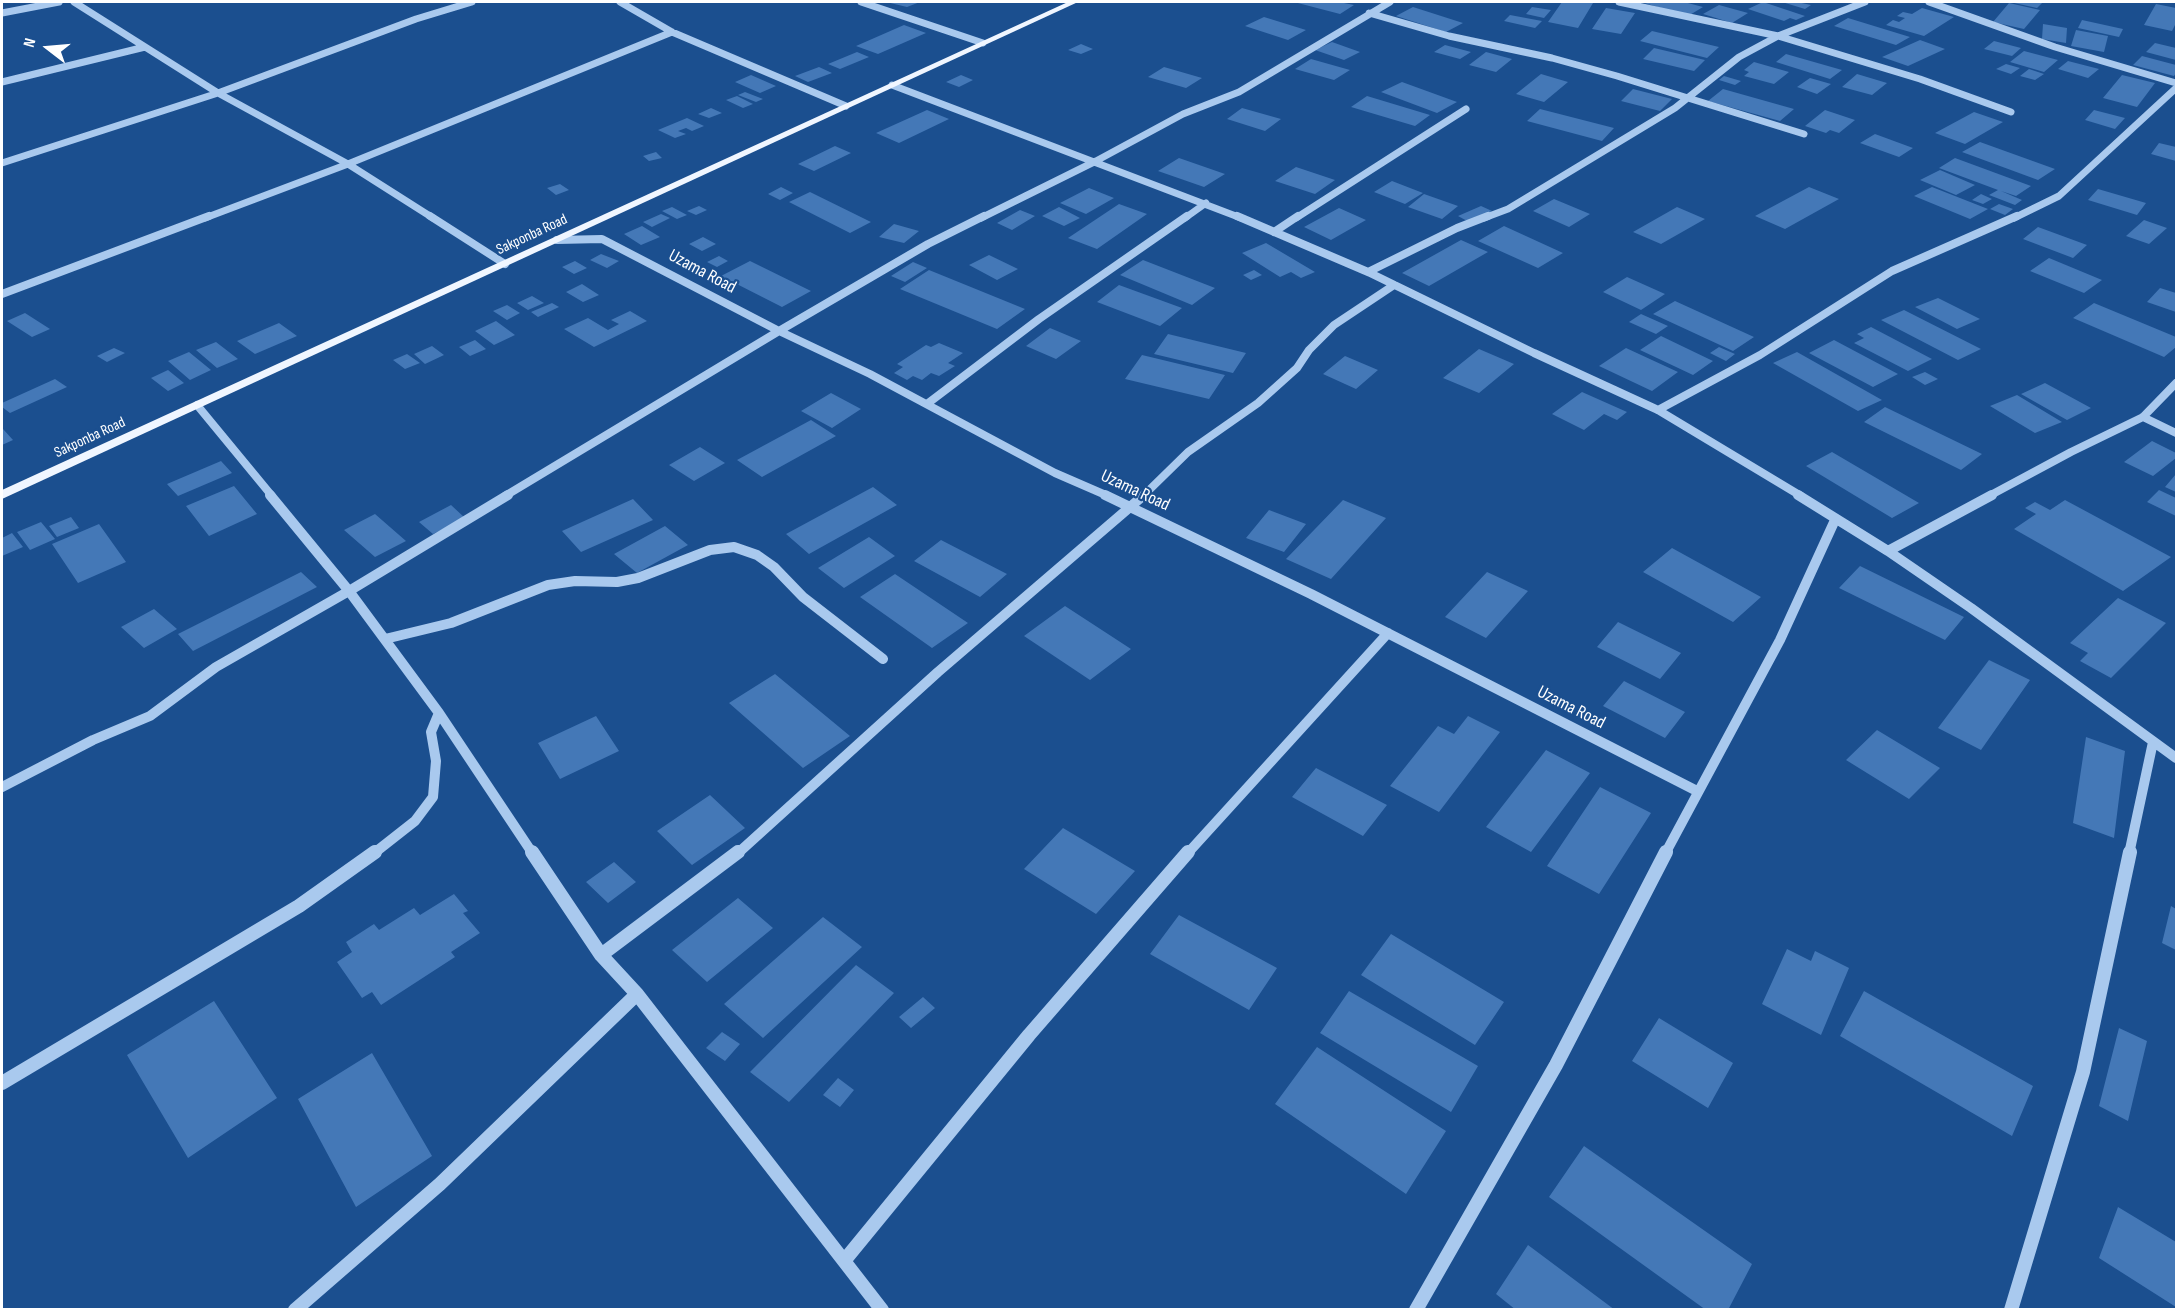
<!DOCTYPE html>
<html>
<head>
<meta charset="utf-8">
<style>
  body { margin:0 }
  #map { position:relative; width:2178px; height:1311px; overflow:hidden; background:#1b4f8f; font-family:"Sofia Sans Condensed",sans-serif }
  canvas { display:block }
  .frame { position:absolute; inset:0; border:3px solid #fff; pointer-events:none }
  .north { position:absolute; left:18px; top:18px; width:60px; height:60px; -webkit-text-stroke:4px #1b4f8f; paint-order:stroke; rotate:286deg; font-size:16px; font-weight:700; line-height:24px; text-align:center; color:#fff }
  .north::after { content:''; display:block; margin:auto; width:21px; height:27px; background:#fff; clip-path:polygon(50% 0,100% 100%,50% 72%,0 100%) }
</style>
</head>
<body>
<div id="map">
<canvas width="2178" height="1311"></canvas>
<div class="frame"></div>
<div class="north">N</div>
</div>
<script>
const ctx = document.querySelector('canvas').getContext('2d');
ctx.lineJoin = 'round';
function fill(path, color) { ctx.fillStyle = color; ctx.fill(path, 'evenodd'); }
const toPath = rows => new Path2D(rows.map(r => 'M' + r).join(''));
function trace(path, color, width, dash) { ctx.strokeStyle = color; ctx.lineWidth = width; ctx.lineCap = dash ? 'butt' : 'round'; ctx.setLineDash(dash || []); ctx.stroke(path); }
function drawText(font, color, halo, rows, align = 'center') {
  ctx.font = font + ' "Sofia Sans Condensed",sans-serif'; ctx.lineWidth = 4.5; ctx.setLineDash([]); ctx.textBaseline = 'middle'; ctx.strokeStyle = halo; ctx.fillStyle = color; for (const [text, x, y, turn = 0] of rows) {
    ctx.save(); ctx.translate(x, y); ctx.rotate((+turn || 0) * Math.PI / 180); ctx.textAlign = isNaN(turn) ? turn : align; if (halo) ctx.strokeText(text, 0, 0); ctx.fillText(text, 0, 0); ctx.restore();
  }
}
fill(toPath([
  [886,2,920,2,907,7],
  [1294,2,1339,2,1354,5,1340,14],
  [1562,2,1582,2,1593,3,1578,28,1548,22],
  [1641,2,1684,2,1703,7,1688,16],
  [1763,2,1805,16,1796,20,1790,18,1784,21,1748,9],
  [1782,2,1797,2,1811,5,1805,9],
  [2010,2,2043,2,2037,8],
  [2009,3,2040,10,2024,29,1993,22],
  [2156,4,2176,8,2176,23,2172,31,2144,25],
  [1719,5,1748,13,1732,23,1703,14],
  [1413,7,1463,23,1446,32,1396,16],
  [1532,7,1551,10,1544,18,1526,14],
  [1606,8,1635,13,1621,34,1592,29],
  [1922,8,1954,17,1924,36,1886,25,1893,20,1899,22,1905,18,1897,16,1903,12,1912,14],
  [1510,15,1542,21,1535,28,1504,21],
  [1264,17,1306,30,1288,40,1245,26],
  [1848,18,1910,37,1896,45,1834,26],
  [2082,20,2123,29,2119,37,2078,28],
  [2043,24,2067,28,2066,43,2042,39],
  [904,25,926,33,878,54,856,46],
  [2076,30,2108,36,2104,52,2071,46],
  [1652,31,1719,47,1707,58,1640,41],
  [1920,40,1945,49,1908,66,1882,57],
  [1994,41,2021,48,2012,56,1984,49],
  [1332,42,1360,52,1344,60,1315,50],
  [2155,43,2176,48,2176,60,2146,52],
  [1081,44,1093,49,1081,54,1068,50],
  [1445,45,1471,52,1460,59,1434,52],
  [1654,48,1705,60,1694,71,1643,59],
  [2024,51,2058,60,2044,72,2010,62],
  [857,52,869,57,840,69,828,64],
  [1486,52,1512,59,1496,72,1469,65],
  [1786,54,1842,70,1830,79,1776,62],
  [2142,56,2176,65,2176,73,2174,76,2133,65],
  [1311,59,1350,70,1334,80,1295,69],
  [2068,61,2099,69,2088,78,2058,69],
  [1754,62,1789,72,1774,84,1744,76,1749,72,1744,70],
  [2006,64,2020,68,2011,74,1996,69],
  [819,67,832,73,808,82,795,76],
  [1164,67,1202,78,1186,88,1148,77],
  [2029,69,2044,74,2035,80,2020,76],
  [1541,74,1568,82,1544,102,1516,94],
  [1857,74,1887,83,1872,95,1842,87],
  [751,75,776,86,760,93,735,82],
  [961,75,973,80,959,87,946,82],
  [2122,75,2155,83,2137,107,2103,98],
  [1724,76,1741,81,1735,85,1719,80],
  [1810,78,1831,84,1817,94,1797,87],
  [1402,82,1457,102,1437,113,1381,92],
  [1633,89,1672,99,1660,111,1621,101],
  [1723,89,1794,109,1780,121,1708,101],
  [745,92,763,99,756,102,738,95],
  [737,96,753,104,743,108,726,100],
  [1367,96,1430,115,1415,126,1351,107],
  [711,108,722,113,709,118,698,114],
  [1242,108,1281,119,1265,131,1227,119],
  [1540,109,1614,128,1602,141,1527,121],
  [927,110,949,119,899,143,876,133],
  [1825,110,1855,120,1839,133,1830,130,1826,133,1805,126],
  [2094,110,2125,118,2115,129,2085,120],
  [1974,112,2003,122,1965,144,1935,133],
  [687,118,704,126,692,131,686,128,678,131,686,134,675,138,658,130],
  [1875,134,1913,148,1899,157,1860,143],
  [1980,142,2055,169,2038,180,1962,152],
  [2159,143,2176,147,2176,161,2151,154],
  [835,146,851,153,814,171,798,164],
  [656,152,662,158,649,161,643,156],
  [1179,158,1225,174,1204,187,1158,171],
  [1955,158,2031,186,2016,196,2001,191,2022,200,2015,205,1989,195,1998,190,1939,168],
  [1296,167,1335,180,1315,194,1275,181],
  [1940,170,1975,185,1956,195,1920,180],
  [1392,181,1423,193,1405,204,1374,192],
  [560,184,569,190,556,195,547,188],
  [781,187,793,193,780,200,768,194],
  [1809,187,1839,199,1785,229,1755,216],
  [1932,187,1988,209,1970,219,1914,196],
  [1089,188,1114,198,1086,214,1060,203],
  [2098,189,2146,203,2137,215,2088,200],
  [810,192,871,222,850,233,789,202],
  [1424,194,1458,206,1442,219,1408,207],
  [1981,194,1992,199,1983,204,1972,200],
  [1554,199,1590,214,1569,227,1533,211],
  [1119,204,1147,214,1097,249,1068,238],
  [1999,204,2013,209,2005,215,1990,209],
  [699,206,707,210,696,215,687,211],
  [1481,206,1492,211,1469,222,1458,216],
  [672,207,687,215,677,219,662,211],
  [1059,207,1080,218,1064,226,1042,216],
  [1677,207,1705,219,1661,244,1633,232],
  [1339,208,1366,220,1331,240,1304,227],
  [1020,210,1035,216,1012,230,997,223],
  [661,214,670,218,652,227,643,222],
  [2144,220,2167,228,2149,244,2126,236],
  [894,224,919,231,904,243,879,237],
  [642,226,660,237,641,245,624,234],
  [1504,226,1563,253,1538,268,1478,241],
  [2038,227,2087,245,2073,258,2023,239],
  [703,237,716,244,702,251,689,244],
  [1461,240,1488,252,1429,286,1402,273],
  [1266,243,1315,272,1301,278,1291,272,1280,277,1242,253],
  [601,254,619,261,607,268,590,260],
  [989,255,1018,269,997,280,969,265],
  [719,256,728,261,717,267,707,262],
  [2049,258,2102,280,2084,293,2030,271],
  [1143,260,1215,288,1192,305,1120,275],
  [575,261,587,268,574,274,562,267],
  [750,261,811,291,782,307,721,276],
  [913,262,927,268,905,282,891,276],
  [929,270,1025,309,997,329,900,289],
  [1254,270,1262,275,1251,280,1243,275],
  [1627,277,1665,294,1641,310,1603,292],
  [582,284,599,295,583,302,566,292],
  [1119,285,1182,308,1160,326,1097,302],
  [2160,288,2176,293,2176,312,2147,302],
  [532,296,544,303,528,310,517,303],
  [1938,298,1980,319,1957,329,1915,307],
  [1675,301,1754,337,1733,351,1653,314],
  [552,303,559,307,538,317,531,312],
  [2094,303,2176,337,2176,347,2164,357,2073,318],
  [507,305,520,313,507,320,493,311],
  [1904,310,1981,349,1958,360,1881,320],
  [630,311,647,321,594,347,564,329,588,318,608,330,619,324,611,320],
  [25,313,50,329,32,337,7,321],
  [1641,314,1668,326,1656,334,1629,322],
  [496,321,515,335,494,345,475,331],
  [279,323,297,336,255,354,237,341],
  [1871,327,1932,359,1908,371,1854,343,1864,338,1857,334],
  [1050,328,1081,341,1056,359,1026,346],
  [1168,334,1246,353,1233,373,1154,354],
  [1661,336,1713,361,1693,375,1640,350],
  [475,340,486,349,470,356,459,347],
  [1834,340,1898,374,1873,387,1809,353],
  [216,342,238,359,217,368,196,350],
  [939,343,963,353,948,363,955,366,939,376,931,373,922,380,913,376,907,380,894,373,903,367,897,364,926,345,931,347],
  [432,346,444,355,425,364,414,354],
  [1719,347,1735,354,1726,361,1710,353],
  [114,348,125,353,107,362,97,356],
  [1626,348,1678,372,1652,391,1599,366],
  [1479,349,1514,364,1479,393,1443,378],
  [189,352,211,370,190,380,168,361],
  [1797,352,1882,400,1858,411,1773,363],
  [407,354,420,363,405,369,393,360],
  [1142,355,1225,375,1209,399,1125,379],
  [1345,356,1378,370,1356,389,1323,374],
  [168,370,184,383,168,391,151,378],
  [1925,372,1938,379,1925,385,1912,377],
  [55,379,67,387,10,413,2,407,2,403],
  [2045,383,2091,408,2067,420,2021,394],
  [1582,392,1627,412,1617,420,1604,414,1584,430,1552,414],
  [831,393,861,409,832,428,801,411],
  [2017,395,2062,422,2035,433,1990,406],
  [1885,407,1982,454,1961,470,1864,422],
  [811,420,836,436,762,477,737,460],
  [3,429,13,440,2,445,2,430],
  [2152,441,2176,453,2176,458,2153,476,2124,462],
  [700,447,725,463,694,481,669,465],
  [1832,452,1919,503,1892,518,1806,466],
  [221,461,232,473,178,496,167,484],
  [2176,474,2176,492,2165,487],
  [234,486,257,514,209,536,186,506],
  [873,487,897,505,809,554,786,534],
  [2159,490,2176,498,2176,516,2147,502],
  [633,499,653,520,581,552,562,531],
  [1343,500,1386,518,1331,579,1286,559],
  [2065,500,2171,557,2123,591,2014,529,2036,514,2025,508,2035,502,2050,510],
  [451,505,465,518,433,534,419,522],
  [1269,510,1306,524,1284,552,1246,538],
  [375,514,406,541,375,557,344,530],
  [71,517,79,528,57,537,49,526],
  [41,522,55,539,30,550,17,532],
  [99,524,126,562,78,583,52,544],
  [665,526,688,545,637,573,614,554],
  [12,533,23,547,2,556,2,538],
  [869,537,895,556,844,588,818,568],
  [941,540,1007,574,980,597,914,561],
  [1672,548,1761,597,1733,622,1643,572],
  [1860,566,1964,617,1945,640,1839,588],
  [301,572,317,587,193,651,178,634],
  [1487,572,1528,591,1486,638,1445,617],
  [895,574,968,623,932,648,860,597],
  [2118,598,2166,623,2111,678,2080,661,2088,653,2070,643],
  [1065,606,1131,649,1090,680,1024,636],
  [154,609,177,629,144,648,121,627],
  [1618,622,1681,653,1660,679,1597,647],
  [1989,660,2030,680,1981,750,1938,728],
  [775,674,850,736,803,768,729,703],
  [1624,681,1685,712,1665,738,1603,706],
  [596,716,619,751,560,779,538,743],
  [1468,716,1500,732,1439,812,1390,786,1438,726,1454,734],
  [1877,730,1940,768,1909,799,1846,760],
  [2086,737,2125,751,2114,838,2073,823],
  [1546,750,1590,773,1531,852,1486,827],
  [1316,768,1387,805,1363,836,1292,797],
  [1600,787,1651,813,1599,894,1547,866],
  [710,795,745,828,692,865,657,831],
  [1063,828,1135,871,1096,914,1024,869],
  [614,862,636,882,608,903,586,882],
  [454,894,468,911,463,913,480,933,451,952,455,957,381,1005,372,992,362,998,337,962,352,952,346,942,374,924,379,930,414,908,420,915],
  [738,898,773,928,707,982,672,950],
  [2171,906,2176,909,2176,950,2162,943],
  [1179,915,1277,968,1249,1010,1150,954],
  [823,917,862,947,763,1038,724,1004],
  [1391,934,1504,1002,1475,1045,1361,975],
  [1787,949,1811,961,1815,951,1849,968,1821,1035,1762,1004],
  [856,965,894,993,789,1102,750,1072],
  [1349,991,1478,1066,1451,1112,1320,1033],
  [1864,991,2033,1086,2012,1136,1840,1036],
  [923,997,935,1008,911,1028,899,1017],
  [214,1001,277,1098,188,1158,127,1055],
  [1659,1018,1733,1063,1708,1108,1632,1061],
  [2119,1028,2147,1041,2128,1121,2099,1106],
  [722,1032,740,1044,725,1061,706,1048],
  [1317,1047,1446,1131,1406,1194,1275,1104],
  [372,1053,432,1156,356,1207,298,1099],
  [838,1078,854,1090,840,1107,823,1095],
  [1584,1146,1752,1264,1728,1310,1706,1310,1549,1197],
  [2118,1207,2176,1242,2176,1307,2099,1258],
  [1528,1245,1615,1310,1516,1310,1496,1294]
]), '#4478b7');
trace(toPath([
  [74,2,218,93,348,164,433,218],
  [620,2,672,32,846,106],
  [861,2,983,43],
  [1619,2,1778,36,1920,79,2011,112],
  [1929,2,2055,47,2176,83],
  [2,13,59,2],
  [1369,13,1449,36,1552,58,1617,76,1804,134],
  [2,82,145,47],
  [892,85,1241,218],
  [2,163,218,93,416,19,472,2],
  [205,218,348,164,672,32],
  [981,218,1096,161,1183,114,1239,92,1390,2],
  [1185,218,1206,203],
  [1296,218,1466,109],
  [1484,218,1508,209,1675,108,1739,57,1778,36,1865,2],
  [2014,218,2059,196,2176,88]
]), '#a9c9ee', 7);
trace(toPath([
  [430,216,505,264],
  [1237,216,1368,272,1534,353,1658,410,1801,496],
  [1274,232,1298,216],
  [557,240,602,239,779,331,870,374,1055,473,1108,496],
  [1368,272,1457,228,1488,216],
  [2,294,209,216],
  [927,404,1039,319,1187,216],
  [197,405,272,496],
  [1658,410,1760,355,1892,271,2017,216],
  [2143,417,2176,433],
  [505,496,779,331,928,244,984,216],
  [1143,496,1188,452,1258,403,1297,368,1309,350,1334,325,1394,285],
  [1989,496,2071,452,2143,417,2176,383]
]), '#a9c9ee', 8);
trace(toPath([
  [270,495,349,591,439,713,533,854],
  [1105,495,1311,594,1697,791],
  [1798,495,1888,551,1971,608,2176,758],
  [1888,551,1992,495],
  [385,639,451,623,548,585,575,581,617,582,638,578,710,550,734,547,757,555,774,567,803,597,883,659],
  [2,787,93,740,150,716,216,667,349,591,508,495],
  [373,854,415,821,433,797,436,761,431,732,439,713],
  [737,854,938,672,1144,495],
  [1187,854,1388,633],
  [1665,854,1780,640,1835,520],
  [2129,854,2153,742]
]), '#a9c9ee', 10);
trace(toPath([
  [532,852,601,955,637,994,882,1310],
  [601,955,738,852],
  [2,1083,299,906,375,852],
  [844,1261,1029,1035,1188,852],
  [295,1310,440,1184,637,994],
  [1416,1310,1556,1065,1666,852],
  [2011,1310,2083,1072,2130,852]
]), '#a9c9ee', 14);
fill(toPath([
  [1068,2,1078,2,2,499,2,490,1068,2]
]), '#f0f6ff');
drawText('15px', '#fff', '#1b4f8f', [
  ["Sakponba Road",532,235,-25],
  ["Sakponba Road",90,438,-25]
]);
drawText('18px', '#fff', '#1b4f8f', [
  ["Uzama Road",702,272,28],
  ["Uzama Road",1135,491,25],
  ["Uzama Road",1571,708,27]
]);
</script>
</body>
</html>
